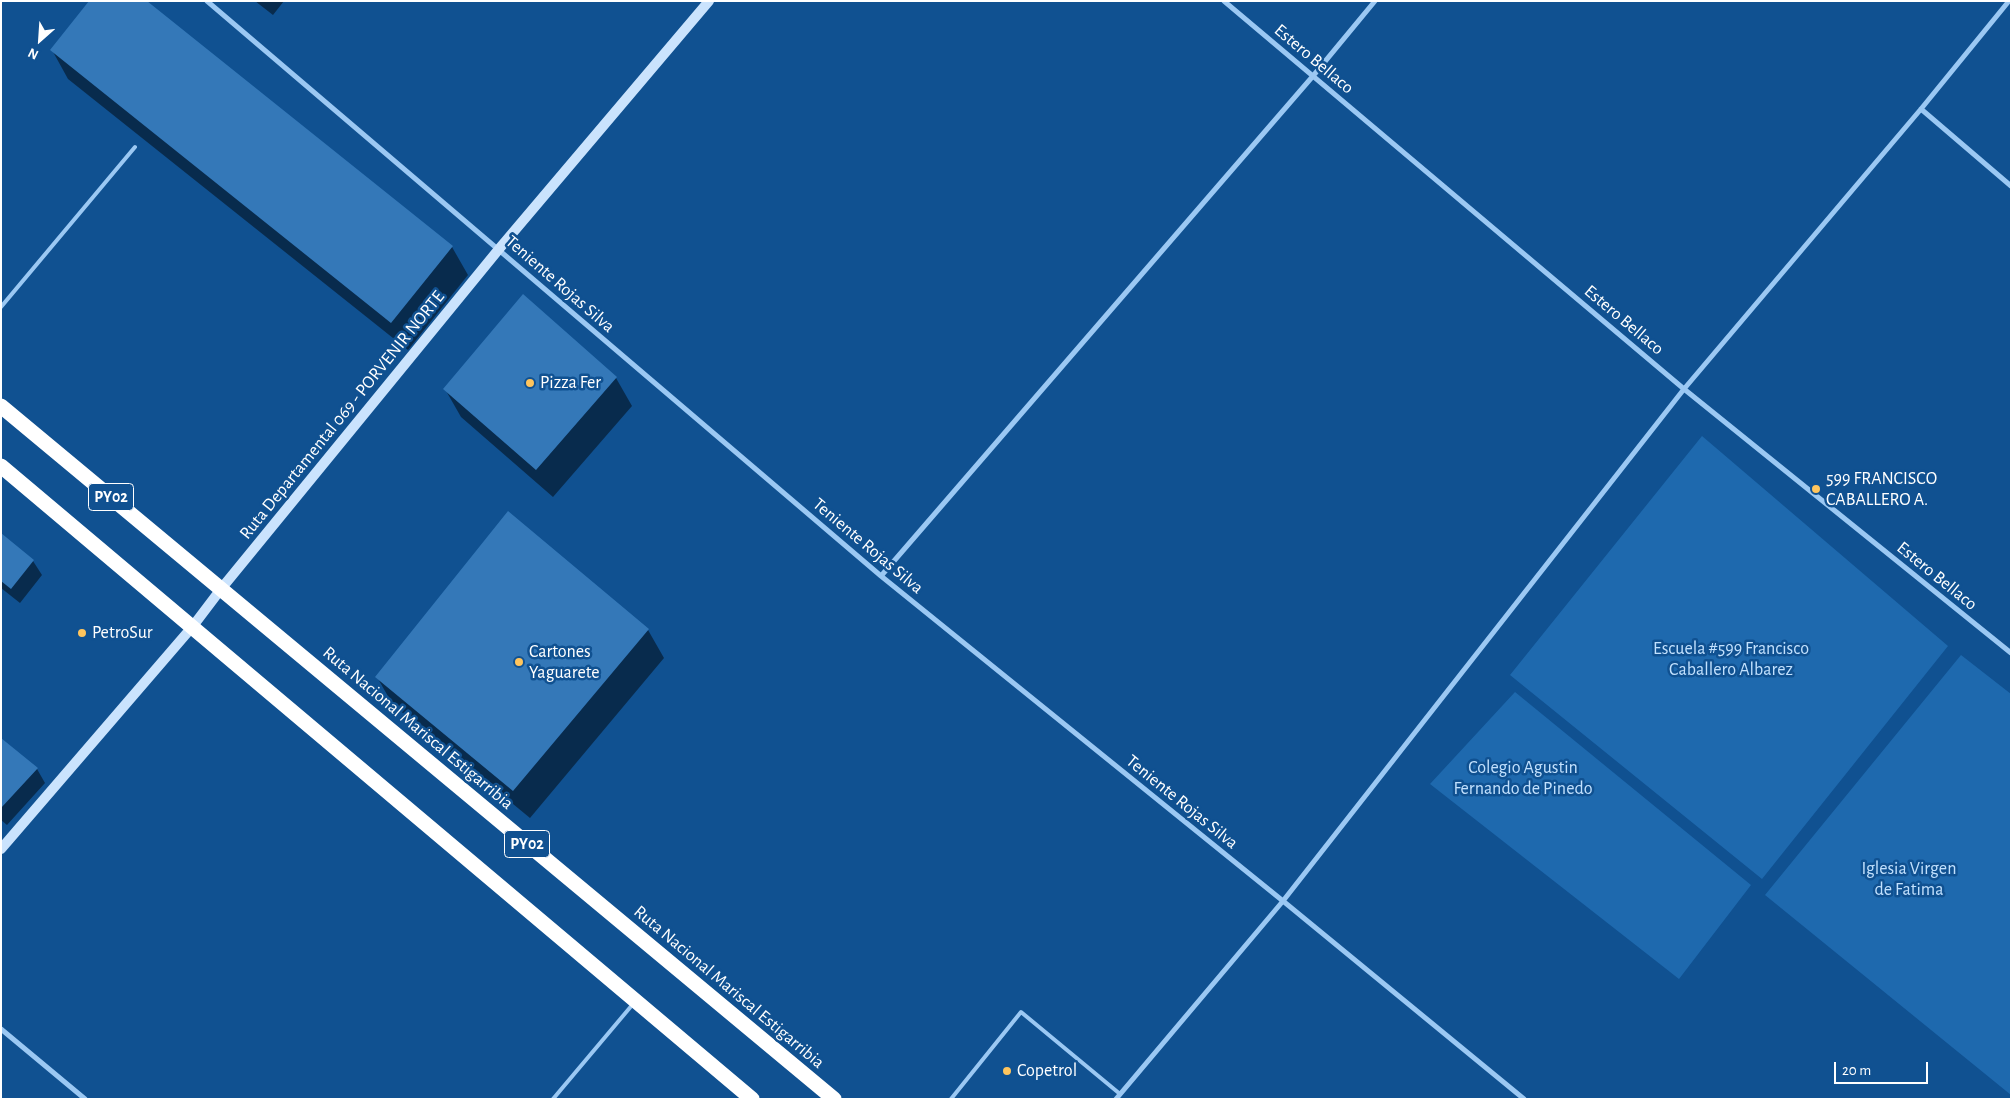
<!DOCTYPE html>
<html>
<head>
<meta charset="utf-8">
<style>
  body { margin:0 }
  #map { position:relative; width:2012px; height:1100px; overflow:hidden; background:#105191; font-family:"Alegreya Sans",sans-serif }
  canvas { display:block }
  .frame { position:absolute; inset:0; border:2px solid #fff; pointer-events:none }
  .north { position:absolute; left:15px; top:15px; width:50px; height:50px; -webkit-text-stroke:4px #105191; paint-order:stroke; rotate:206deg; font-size:14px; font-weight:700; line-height:20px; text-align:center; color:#fff }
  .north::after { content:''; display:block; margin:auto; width:18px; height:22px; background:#fff; clip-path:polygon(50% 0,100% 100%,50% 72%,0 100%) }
  .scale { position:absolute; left:1834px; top:1062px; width:94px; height:22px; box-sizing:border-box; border:2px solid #fff; border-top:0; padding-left:6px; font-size:15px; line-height:18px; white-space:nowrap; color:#fff; -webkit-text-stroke:4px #105191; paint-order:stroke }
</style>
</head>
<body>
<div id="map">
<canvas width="2012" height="1100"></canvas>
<div class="frame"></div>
<div class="north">N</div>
<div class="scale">20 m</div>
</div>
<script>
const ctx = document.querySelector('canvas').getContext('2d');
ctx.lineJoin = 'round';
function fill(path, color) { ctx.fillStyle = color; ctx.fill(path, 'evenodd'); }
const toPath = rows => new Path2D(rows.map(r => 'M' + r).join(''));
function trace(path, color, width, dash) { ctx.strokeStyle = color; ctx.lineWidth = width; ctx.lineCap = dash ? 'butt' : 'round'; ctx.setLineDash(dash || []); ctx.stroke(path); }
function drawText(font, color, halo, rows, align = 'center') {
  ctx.font = font + ' "Alegreya Sans",sans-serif'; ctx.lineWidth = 5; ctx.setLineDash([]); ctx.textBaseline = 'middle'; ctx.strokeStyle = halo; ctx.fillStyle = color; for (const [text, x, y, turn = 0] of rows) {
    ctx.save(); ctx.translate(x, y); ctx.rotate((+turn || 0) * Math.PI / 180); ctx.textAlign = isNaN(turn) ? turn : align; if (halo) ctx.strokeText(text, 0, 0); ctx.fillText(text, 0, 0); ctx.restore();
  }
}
fill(toPath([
  [1702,436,1948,646,1762,879,1510,675],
  [1961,655,2011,694,2011,1095,1765,895],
  [1515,692,1751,885,1679,979,1430,784]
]), '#1e69ae');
fill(toPath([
  [255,1,284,1,273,15],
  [52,50,452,247,468,275,408,350,68,79],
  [616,378,632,406,553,497,461,417,445,389],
  [1,534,33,561,42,575,20,603,1,588],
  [648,630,664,658,530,818,393,705,377,677],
  [1,740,37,769,45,783,7,825,1,820]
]), '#0007');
fill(toPath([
  [89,1,147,1,453,246,391,323,50,50],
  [523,294,617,377,536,470,443,389],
  [508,511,649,629,513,791,375,677],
  [1,533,34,560,11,589,1,581],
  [1,738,38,768,1,808]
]), '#3478b8');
trace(toPath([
  [1,307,135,147],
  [553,1099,633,1004],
  [951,1099,1021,1012,1120,1094]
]), '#9bc8f3', 4);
trace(toPath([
  [207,1,881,576,1283,901,1524,1099],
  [1224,1,1684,389,2011,653],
  [1921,109,2011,186],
  [881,576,1313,76,1375,1],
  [1,1029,85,1099],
  [1116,1099,1283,901,1684,389,1921,109,2009,1]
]), '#9bc8f3', 5);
trace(toPath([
  [1,849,193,626,221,589,499,249,709,1]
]), '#cae3fd', 10);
trace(toPath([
  [1,406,834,1099],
  [1,466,752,1099]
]), '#fff', 15);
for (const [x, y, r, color] of [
  [530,383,5,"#ffc55d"],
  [1816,489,5,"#ffc55d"],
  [82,633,5,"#ffc55d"],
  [519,662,5,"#ffc55d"],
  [1007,1071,5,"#ffc55d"]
]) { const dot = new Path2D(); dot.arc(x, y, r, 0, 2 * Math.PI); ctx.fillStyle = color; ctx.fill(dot); trace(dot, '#105191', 2); }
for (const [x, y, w] of [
  [111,497,45],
  [527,844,45]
]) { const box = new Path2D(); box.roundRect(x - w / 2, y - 13.5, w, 27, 4); ctx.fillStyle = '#105191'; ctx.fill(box); trace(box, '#fff', 1); }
drawText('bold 16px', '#fff', null, [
  ["PY02",111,497],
  ["PY02",527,844]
]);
drawText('18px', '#fff', '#105191', [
  ["Estero Bellaco",1314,59,40],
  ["Teniente Rojas Silva",560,284,41],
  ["Estero Bellaco",1624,320,40],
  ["Ruta Departamental 069 - PORVENIR NORTE",342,415,-51],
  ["Teniente Rojas Silva",868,546,40],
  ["Estero Bellaco",1937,576,39],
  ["Ruta Nacional Mariscal Estigarribia",418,728,40],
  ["Teniente Rojas Silva",1182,802,39],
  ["Ruta Nacional Mariscal Estigarribia",729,987,40]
]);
drawText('18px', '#fff', '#105191', [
  ["Pizza Fer",540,383],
  ["599 FRANCISCO",1826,479],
  ["CABALLERO A.",1826,500],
  ["PetroSur",92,633],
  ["Cartones",529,652],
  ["Yaguarete",529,673],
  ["Copetrol",1017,1071]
], 'left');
drawText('18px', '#c2e1fe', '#105191', [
  ["Escuela #599 Francisco",1731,649],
  ["Caballero Albarez",1731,670],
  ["Colegio Agustin",1523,768],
  ["Fernando de Pinedo",1523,789],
  ["Iglesia Virgen",1909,869],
  ["de Fatima",1909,890]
]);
</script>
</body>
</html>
